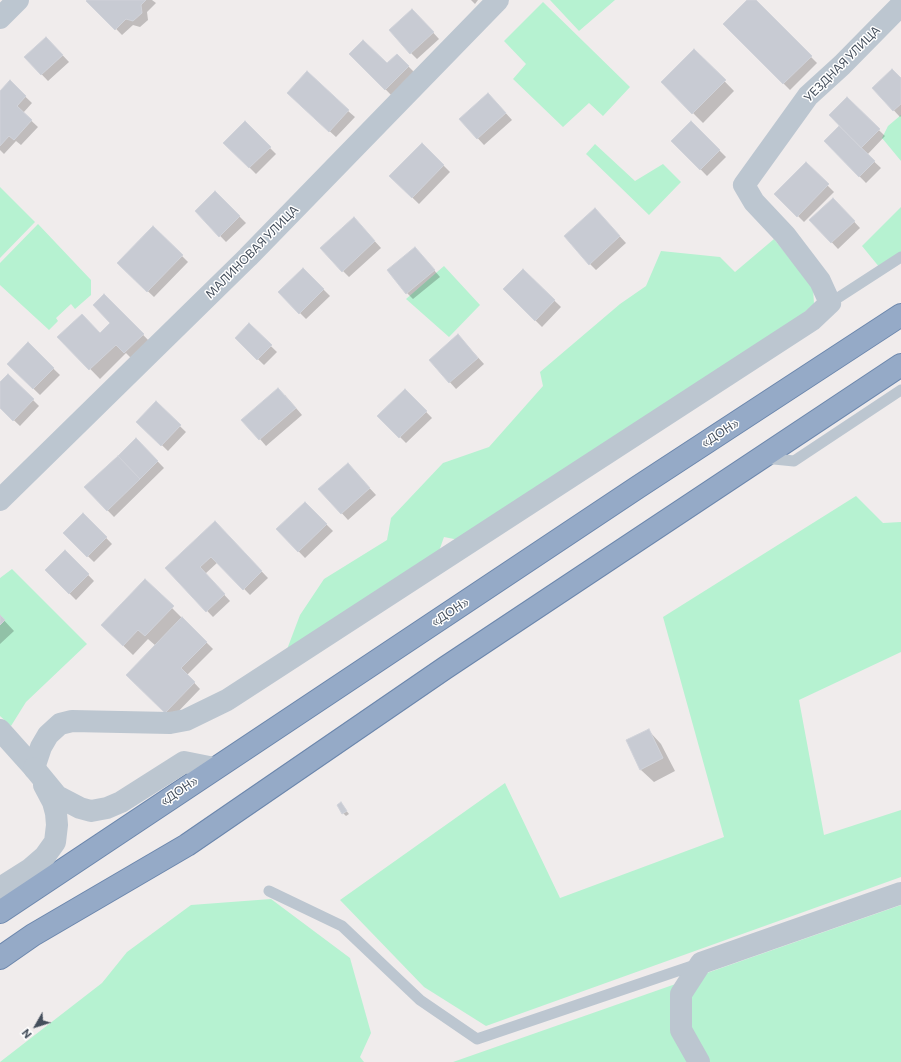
<!DOCTYPE html>
<html>
<head>
<meta charset="utf-8">
<style>
  body { margin:0 }
  #map { position:relative; width:901px; height:1062px; overflow:hidden; background:#f0ecec; font-family:Commissioner,sans-serif }
  canvas { display:block }
  .north { position:absolute; left:16px; top:1006px; width:40px; height:40px; -webkit-text-stroke:3px #fff; paint-order:stroke; rotate:231deg; font-size:11px; font-weight:700; line-height:16px; text-align:center; color:#444e5b }
  .north::after { content:''; display:block; margin:auto; width:14px; height:18px; background:#444e5b; clip-path:polygon(50% 0,100% 100%,50% 72%,0 100%) }
</style>
</head>
<body>
<div id="map">
<canvas width="901" height="1062"></canvas>
<div class="north">N</div>
</div>
<script>
const ctx = document.querySelector('canvas').getContext('2d');
ctx.lineJoin = 'round';
function fill(path, color) { ctx.fillStyle = color; ctx.fill(path, 'evenodd'); }
const toPath = rows => new Path2D(rows.map(r => 'M' + r).join(''));
function trace(path, color, width, dash) { ctx.strokeStyle = color; ctx.lineWidth = width; ctx.lineCap = dash ? 'butt' : 'round'; ctx.setLineDash(dash || []); ctx.stroke(path); }
function drawText(font, color, halo, rows, align = 'center') {
  ctx.font = font + ' Commissioner,sans-serif'; ctx.lineWidth = 3; ctx.setLineDash([]); ctx.textBaseline = 'middle'; ctx.strokeStyle = halo; ctx.fillStyle = color; for (const [text, x, y, turn = 0] of rows) {
    ctx.save(); ctx.translate(x, y); ctx.rotate((+turn || 0) * Math.PI / 180); ctx.textAlign = isNaN(turn) ? turn : align; if (halo) ctx.strokeText(text, 0, 0); ctx.fillText(text, 0, 0); ctx.restore();
  }
}
fill(toPath([
  [550,0,615,0,579,31],
  [543,2,630,87,603,116,589,103,563,127,513,79,526,64,504,41],
  [901,115,901,161,882,138,888,126],
  [595,144,635,181,663,164,681,182,649,215,586,154],
  [0,187,35,222,0,258],
  [901,207,901,253,880,268,862,246],
  [38,224,91,280,91,295,75,309,71,304,56,318,58,321,49,330,0,285,0,263],
  [774,239,813,287,814,304,793,322,459,540,444,537,438,554,286,652,300,615,324,579,387,540,391,518,443,463,489,447,543,386,540,372,620,304,646,286,661,251,720,257,735,272],
  [444,266,480,305,449,337,406,299],
  [856,496,883,523,901,522,901,652,799,700,824,835,901,810,901,877,486,1026,424,987,340,900,505,783,560,898,724,837,663,617],
  [12,569,87,644,26,702,11,726,0,716,0,578],
  [271,899,350,958,371,1033,360,1057,364,1062,0,1062,102,983,127,952,191,905],
  [901,905,901,1062,453,1062]
]), '#b6f2d1');
fill(toPath([
  [88,0,152,0,156,3,147,12,148,20,140,27,133,25,122,35],
  [471,0,478,0,475,4],
  [748,0,754,0,817,63,790,90,724,24],
  [419,17,439,39,417,59,411,53],
  [53,45,69,62,48,81,26,58],
  [694,50,734,91,703,123,662,82],
  [351,54,387,65,397,55,415,73,392,96],
  [901,79,901,116,900,117,873,88],
  [10,82,32,103,23,113,38,127,21,145,16,141,4,154,0,150,0,92],
  [294,99,348,111,355,117,336,137],
  [847,99,885,136,867,155,881,168,866,183,825,141,841,126],
  [494,100,512,120,484,145,460,119],
  [691,122,726,157,707,176,673,141],
  [245,123,276,154,256,174,225,143],
  [422,144,450,172,419,204,390,176],
  [806,164,834,192,804,222,776,194],
  [215,192,246,223,226,242,196,211],
  [833,199,860,228,838,249,811,220],
  [601,216,626,243,596,270,590,264],
  [360,225,381,248,349,277,343,271],
  [153,227,188,262,154,297,118,263],
  [421,255,440,277,413,299,407,293],
  [303,269,330,296,306,319,279,292],
  [523,270,561,307,542,327,504,289],
  [104,295,153,345,135,362,126,353,100,379,59,337,100,334,111,323],
  [249,325,277,352,264,365,236,338],
  [464,342,484,364,456,389,430,360],
  [28,344,60,375,40,395,8,364],
  [8,375,39,406,20,426,0,407,0,383],
  [405,390,432,418,406,443,379,416],
  [285,395,302,415,266,446,260,439],
  [156,403,186,432,168,451,138,422],
  [136,439,164,468,114,517,85,487],
  [354,471,376,495,348,520,320,489],
  [305,503,333,531,305,558,277,529],
  [83,514,112,544,94,562,64,533],
  [221,529,268,578,250,595,218,562,205,574,230,601,213,617,166,568],
  [65,551,94,581,76,600,46,570],
  [145,581,213,649,187,675,200,689,172,718,127,675,156,646,148,639,133,655,112,635],
  [0,616,14,631,0,644],
  [649,731,661,744,675,771,654,782,641,770,627,740],
  [341,804,349,814,346,816,343,813]
]), '#0003');
const building = toPath([
  [87,0,146,0,141,5,142,13,133,21,126,19,115,30,86,1,87,0],
  [747,0,756,0,812,56,783,84,723,24,747,0],
  [412,9,434,32,410,54,389,30,412,9],
  [46,37,63,55,41,75,24,57,46,37],
  [363,40,387,63,397,54,409,66,385,90,349,54,363,40],
  [694,49,726,80,692,114,661,82,694,49],
  [892,69,901,78,901,104,893,111,872,88,892,69],
  [307,71,349,110,329,132,287,93,307,71],
  [10,80,26,96,17,106,32,120,14,140,9,136,0,146,0,91,10,80],
  [488,93,506,113,477,139,459,119,488,93],
  [847,97,880,129,861,148,829,115,847,97],
  [245,121,271,147,249,168,223,143,245,121],
  [691,121,720,150,700,170,671,141,691,121],
  [839,126,875,161,859,177,824,141,839,126],
  [422,143,444,165,412,198,389,176,422,143],
  [806,162,829,184,797,217,774,194,806,162],
  [215,191,240,216,219,237,195,211,215,191],
  [833,198,855,221,831,243,809,220,833,198],
  [595,208,620,236,589,265,564,236,595,208],
  [354,217,375,241,342,272,320,248,354,217],
  [153,226,183,255,147,292,117,263,153,226],
  [415,247,435,270,406,294,387,270,415,247],
  [303,268,324,289,299,314,278,292,303,268],
  [523,269,555,300,535,321,503,289,523,269],
  [104,294,144,334,124,353,116,345,89,370,57,337,82,314,100,333,110,323,93,305,104,294],
  [249,323,272,345,257,360,235,338,249,323],
  [458,334,478,358,449,383,429,360,458,334],
  [28,342,54,368,33,389,7,364,28,342],
  [8,374,34,399,13,421,0,408,0,382,8,374],
  [278,388,296,408,259,440,241,420,278,388],
  [405,389,427,411,399,438,377,416,405,389],
  [156,401,181,425,161,446,136,422,156,401],
  [136,438,158,461,140,479,118,456,136,438],
  [118,456,140,479,107,511,84,487,118,456],
  [348,463,370,488,341,514,318,489,348,463],
  [305,502,327,524,298,552,276,529,305,502],
  [83,513,107,537,87,557,63,533,83,513],
  [215,521,262,571,243,590,211,557,200,567,225,594,206,612,165,568,215,521],
  [65,550,89,574,69,594,45,570,65,550],
  [145,579,174,606,145,636,138,630,123,646,101,625,145,579],
  [0,615,5,620,0,625,0,615],
  [182,617,207,642,181,668,195,682,165,713,126,675,182,617],
  [649,729,663,758,640,770,626,740,649,729],
  [341,802,347,811,342,814,337,805,341,802]
]);
fill(building, '#c8cbd3');
trace(building, '#d0d2d9', 1);
const trunk = toPath([
  [0,912,638,487,901,315],
  [0,958,33,935,187,845,445,668,901,365]
]);
trace(trunk, '#6b86ac', 24);
trace(toPath([
  [830,303,901,257],
  [764,458,794,461,901,390],
  [269,891,342,926,420,1000,477,1039,698,964]
]), '#bcc6d0', 11);
trace(toPath([
  [0,18,18,0],
  [0,500,248,257,498,0],
  [0,730,34,768],
  [34,768,41,747,48,735,60,724,72,721,170,723,186,720,227,700,812,320,830,303,820,281,785,235,754,202,744,185,808,96,842,65,901,5],
  [699,1062,681,1030,681,994,701,963,901,893]
]), '#bcc6d0', 22);
trace(toPath([
  [34,768,57,796,80,808,91,811,107,808,121,802,184,762,214,768],
  [0,888,30,869,45,856,55,842,57,825,56,813,53,802,44,785]
]), '#bcc6d0', 22);
trace(trunk, '#95aac7', 22);
drawText('12px', '#444e5b', '#fff', [
  ["УЕЗДНАЯ УЛИЦА",842,64,-45],
  ["МАЛИНОВАЯ УЛИЦА",252,252,-45],
  ["«ДОН»",720,433,-33],
  ["«ДОН»",450,612,-33],
  ["«ДОН»",179,791,-34]
]);
</script>
</body>
</html>
